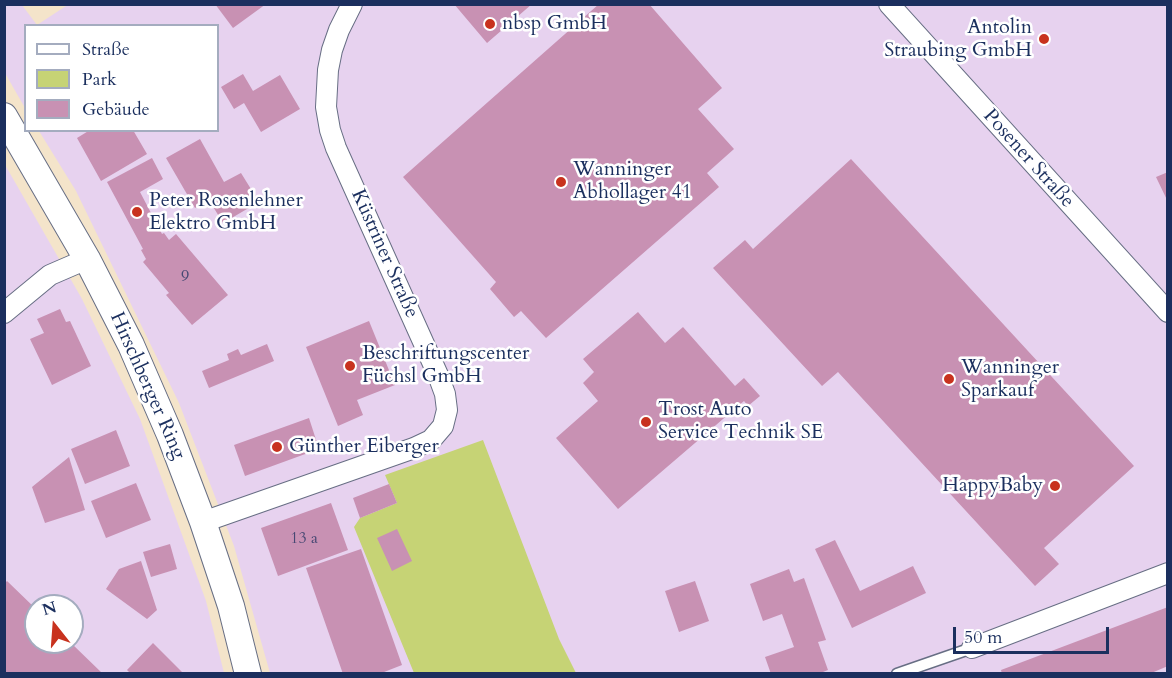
<!DOCTYPE html>
<html>
<head>
<meta charset="utf-8">
<style>
  body { margin:0 }
  #map { position:relative; width:1172px; height:678px; overflow:hidden; background:#f4e4ca; font-family:Cardo,serif }
  canvas { display:block }
  .frame { position:absolute; inset:0; border:6px solid #1b2f5e; pointer-events:none }
  .legend { position:absolute; left:24px; top:24px; width:195px; height:108px; box-sizing:border-box; background:#fff; border:2px solid #a4acbf; margin:0; padding:8px 10px; list-style:none; font-size:18px; color:#1b2f5e }
  .legend li { display:flex; align-items:center; gap:12px; height:30px }
  .legend b { width:30px; border:2px solid #a4acbf }
  .north { position:absolute; left:24px; top:594px; width:60px; height:60px; box-sizing:border-box; background:#fff; border:2px solid #a4acbf; border-radius:50%; rotate:343deg; font-size:16px; font-weight:700; line-height:24px; text-align:center; color:#1b2f5e }
  .north::after { content:''; display:block; margin:auto; width:21px; height:27px; background:#c8321e; clip-path:polygon(50% 0,100% 100%,50% 72%,0 100%) }
  .scale { position:absolute; left:953px; top:627px; width:156px; height:27px; box-sizing:border-box; border:3px solid #1b2f5e; border-top:0; padding-left:8px; font-size:18px; line-height:21px; white-space:nowrap; color:#1b2f5e; -webkit-text-stroke:4px #fff; paint-order:stroke }
</style>
</head>
<body>
<div id="map">
<canvas width="1172" height="678"></canvas>
<div class="frame"></div>
<ul class="legend">
<li><b style="height:8px;background:#fff"></b>Straße</li>
<li><b style="height:16px;background:#c6d375"></b>Park</li>
<li><b style="height:16px;background:#c891b3"></b>Gebäude</li>
</ul>
<div class="north">N</div>
<div class="scale">50 m</div>
</div>
<script>
const ctx = document.querySelector('canvas').getContext('2d');
ctx.lineJoin = 'round';
function fill(path, color) { ctx.fillStyle = color; ctx.fill(path, 'evenodd'); }
const toPath = rows => new Path2D(rows.map(r => 'M' + r).join(''));
function trace(path, color, width, dash) { ctx.strokeStyle = color; ctx.lineWidth = width; ctx.lineCap = dash ? 'butt' : 'round'; ctx.setLineDash(dash || []); ctx.stroke(path); }
function drawText(font, color, halo, rows, align = 'center') {
  ctx.font = font + ' Cardo,serif'; ctx.lineWidth = 5; ctx.setLineDash([]); ctx.textBaseline = 'middle'; ctx.strokeStyle = halo; ctx.fillStyle = color; for (const [text, x, y, turn = 0] of rows) {
    ctx.save(); ctx.translate(x, y); ctx.rotate((+turn || 0) * Math.PI / 180); ctx.textAlign = isNaN(turn) ? turn : align; if (halo) ctx.strokeText(text, 0, 0); ctx.fillText(text, 0, 0); ctx.restore();
  }
}
fill(toPath([
  [69,4,1167,5,1167,673,270,673,234,546,179,403,76,191,39,131,218,130,218,26,26,26,25,108,5,73,4,5,22,5,37,25],
  [4,163,82,299,140,419,206,601,224,673,5,673],
  [36,606,72,606,72,642,36,642]
]), '#e7d2ef');
fill(toPath([
  [483,440,559,639,576,673,414,673,354,527,360,518,397,503,385,475]
]), '#c6d375');
fill(toPath([
  [215,4,266,4,233,28],
  [454,4,532,4,487,43],
  [599,4,649,4,722,88,698,109,734,149,707,173,719,187,546,338,521,311,514,317,490,289,496,282,403,177],
  [243,74,253,91,280,75,300,109,261,132,244,103,234,109,221,87],
  [90,130,133,130,147,154,101,181,77,138],
  [200,139,224,182,241,173,259,202,223,223,209,200,195,208,166,158],
  [152,158,163,179,140,192,162,234,164,233,169,240,176,234,228,295,192,325,166,295,169,293,143,262,146,259,141,250,143,249,107,182],
  [851,159,1134,466,1044,548,1059,564,1035,586,838,372,822,386,713,268,745,240,753,249],
  [1168,172,1168,202,1156,177],
  [60,309,66,322,70,321,91,366,52,385,30,339,44,333,37,319],
  [638,312,665,343,683,327,735,386,744,378,760,396,748,406,744,401,618,509,556,438,598,401,583,383,594,372,583,359],
  [369,321,395,385,357,400,363,415,338,426,306,347],
  [267,344,274,361,209,388,202,371,229,360,227,354,238,349,241,355],
  [309,418,319,449,245,476,234,445],
  [116,430,130,466,85,484,71,449],
  [69,457,85,510,45,523,32,487],
  [136,483,151,520,106,538,91,501],
  [389,484,397,503,360,518,353,498],
  [331,503,348,550,278,576,261,528],
  [397,529,412,561,392,571,377,538],
  [835,540,860,591,913,566,926,593,852,628,815,549],
  [170,544,177,569,151,577,143,552],
  [361,549,402,665,379,674,343,674,306,568],
  [141,561,157,610,147,619,106,589,119,569],
  [789,569,794,582,804,578,826,640,818,642,828,670,818,674,771,674,765,657,794,647,782,614,763,621,750,584],
  [7,581,36,609,36,642,70,642,103,674,4,674,4,584],
  [695,581,709,621,679,632,665,591],
  [1168,607,1168,666,1149,674,1002,674,1001,670],
  [153,643,184,674,131,674,127,670]
]), '#c891b3');
const service = toPath([
  [897,674,972,648]
]);
const minor = toPath([
  [889,4,1168,312],
  [4,313,50,275,87,259],
  [203,522,414,448,431,440,443,426,447,410,445,394,438,375,336,148,330,130,326,107,328,70,332,50,339,30,352,4],
  [972,648,1168,573]
]);
const tertiary = toPath([
  [4,116,87,259,131,345,170,435,203,522,231,606,248,674]
]);
trace(service, '#676e84', 13);
trace(minor, '#676e84', 22);
trace(tertiary, '#676e84', 28);
trace(service, '#fff', 10);
trace(minor, '#fff', 20);
trace(tertiary, '#fff', 26);
for (const [x, y, r, color] of [
  [490,24,6,"#c8321e"],
  [1044,39,6,"#c8321e"],
  [561,182,6,"#c8321e"],
  [137,212,6,"#c8321e"],
  [350,366,6,"#c8321e"],
  [949,379,6,"#c8321e"],
  [646,422,6,"#c8321e"],
  [277,447,6,"#c8321e"],
  [1055,486,6,"#c8321e"]
]) { const dot = new Path2D(); dot.arc(x, y, r, 0, 2 * Math.PI); ctx.fillStyle = color; ctx.fill(dot); trace(dot, '#fff', 2); }
drawText('16px', '#464873', null, [
  ["9",185,277],
  ["13 a",304,539]
]);
drawText('20px', '#1b2f5e', '#fff', [
  ["nbsp GmbH",502,24],
  ["Antolin",1032,28,"right"],
  ["Straubing GmbH",1032,51,"right"],
  ["Wanninger",573,170],
  ["Abhollager 41",573,193],
  ["Peter Rosenlehner",149,201],
  ["Elektro GmbH",149,224],
  ["Beschriftungscenter",362,354],
  ["Füchsl GmbH",362,377],
  ["Wanninger",961,368],
  ["Sparkauf",961,391],
  ["Trost Auto",658,410],
  ["Service Technik SE",658,433],
  ["Günther Eiberger",289,447],
  ["HappyBaby",1043,486,"right"]
], 'left');
drawText('20px', '#1b2f5e', '#fff', [
  ["Posener Straße",1028,159,48],
  ["Küstriner Straße",384,254,66],
  ["Hirschberger Ring",147,386,66]
]);
</script>
</body>
</html>
